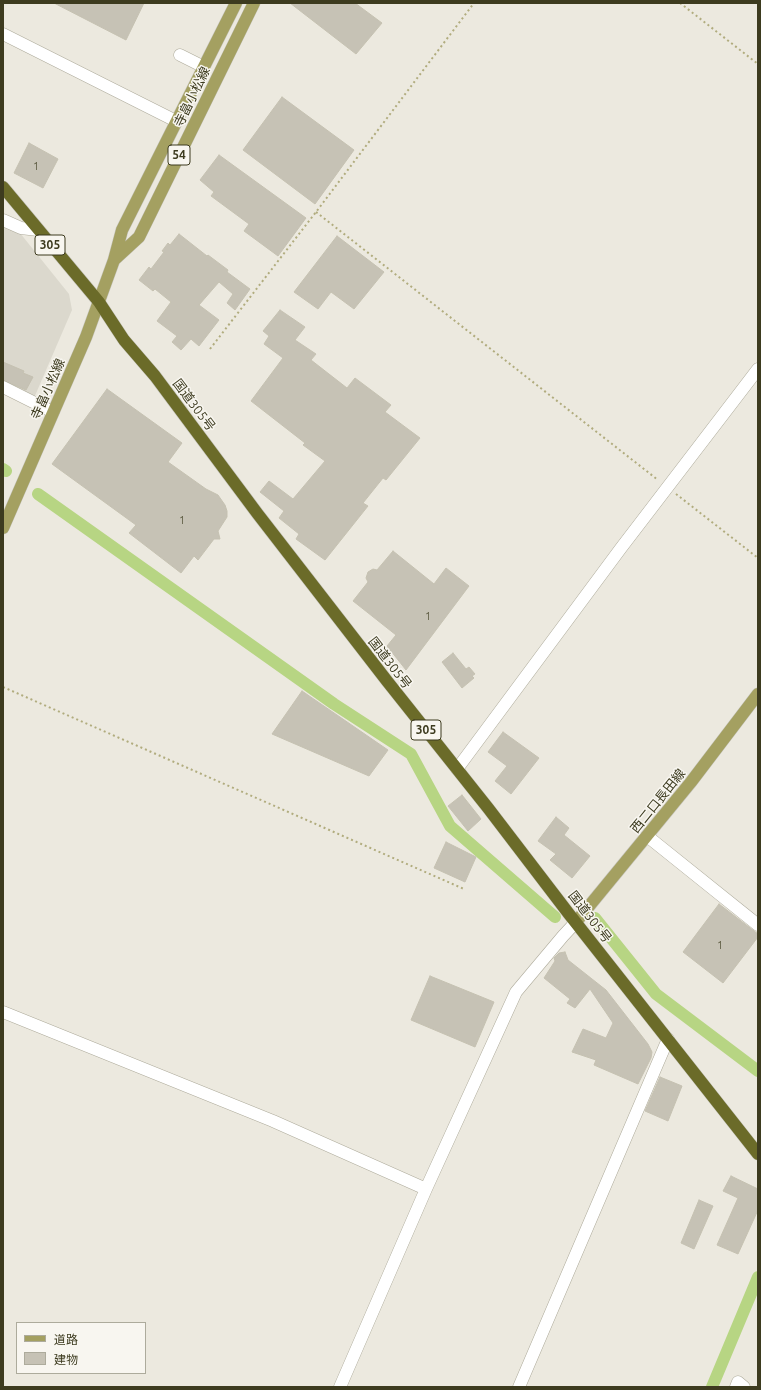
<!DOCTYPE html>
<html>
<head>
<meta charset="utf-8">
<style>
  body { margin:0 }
  #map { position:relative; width:761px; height:1390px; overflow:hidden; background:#ece9df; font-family:Ubuntu,"Noto Sans JP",sans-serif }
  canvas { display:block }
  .frame { position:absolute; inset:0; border:4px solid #3d3b1f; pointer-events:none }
  .legend { position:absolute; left:16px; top:1322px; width:130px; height:52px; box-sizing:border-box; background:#f8f6f0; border:1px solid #adab9c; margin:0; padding:5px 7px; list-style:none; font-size:12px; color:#3d3b1f }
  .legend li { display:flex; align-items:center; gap:8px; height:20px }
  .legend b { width:20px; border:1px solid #adab9c }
</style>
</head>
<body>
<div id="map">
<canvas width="761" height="1390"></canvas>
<div class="frame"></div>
<ul class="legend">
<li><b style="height:5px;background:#a4a061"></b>道路</li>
<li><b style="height:11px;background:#c6c2b5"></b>建物</li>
</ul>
</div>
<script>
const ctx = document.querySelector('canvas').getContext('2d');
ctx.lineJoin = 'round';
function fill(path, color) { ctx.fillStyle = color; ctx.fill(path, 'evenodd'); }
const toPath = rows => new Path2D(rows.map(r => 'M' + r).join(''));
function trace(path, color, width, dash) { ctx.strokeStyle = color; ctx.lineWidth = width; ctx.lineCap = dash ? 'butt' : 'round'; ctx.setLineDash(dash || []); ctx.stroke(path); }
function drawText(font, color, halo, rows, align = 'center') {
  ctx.font = font + ' Ubuntu,"Noto Sans JP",sans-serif'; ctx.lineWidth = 3; ctx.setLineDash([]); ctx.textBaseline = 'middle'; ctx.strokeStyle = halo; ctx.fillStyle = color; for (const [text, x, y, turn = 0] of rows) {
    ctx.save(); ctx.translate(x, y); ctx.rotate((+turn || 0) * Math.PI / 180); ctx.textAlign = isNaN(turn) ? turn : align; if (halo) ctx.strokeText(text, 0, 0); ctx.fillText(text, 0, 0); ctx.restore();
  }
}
fill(toPath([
  [3,225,20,233,69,294,72,310,34,398,3,383]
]), '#dbd8cd');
trace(toPath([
  [3,469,6,471],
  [38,494,334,704,411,754,450,826,555,917],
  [595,918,656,994,758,1071],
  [712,1387,758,1277]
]), '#b7d583', 12);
const building = toPath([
  [54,3,144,3,126,40,54,3],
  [290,3,355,3,382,23,356,54,290,3],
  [282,97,354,150,315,204,243,150,282,97],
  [29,143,58,159,43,188,14,173,29,143],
  [219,155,306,218,278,256,244,231,249,224,211,196,214,192,200,180,219,155],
  [179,234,207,256,208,255,228,270,227,272,250,289,235,310,227,303,233,294,219,282,199,305,219,320,199,346,191,339,181,350,172,342,177,336,157,321,171,302,155,289,153,291,139,280,149,267,151,269,164,252,162,251,168,243,170,245,179,234],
  [337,236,384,272,354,309,331,292,318,309,294,292,337,236],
  [280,310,305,327,295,340,316,354,311,360,347,388,355,378,391,405,385,412,420,438,386,480,383,478,363,503,368,506,325,560,296,539,299,534,279,518,284,511,260,492,269,481,293,499,325,461,303,445,305,443,251,401,283,358,264,344,269,336,263,331,280,310],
  [3,362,24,371,23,373,33,377,26,390,3,380,3,362],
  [107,389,182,443,168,462,206,489,218,495,225,505,227,511,227,517,218,531,220,539,214,539,198,560,194,556,181,573,129,533,136,525,52,464,107,389],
  [393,551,434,584,446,568,469,586,406,670,387,646,396,635,353,601,368,582,366,578,368,572,373,569,377,570,393,551],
  [453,653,466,669,469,667,475,674,472,676,474,678,462,688,442,662,453,653],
  [302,691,388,750,369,776,272,734,302,691],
  [503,732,539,758,511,794,495,781,507,766,488,752,503,732],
  [462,795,481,819,468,831,448,806,462,795],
  [556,817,569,828,564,835,590,856,572,878,550,860,556,854,538,841,556,817],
  [446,842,476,857,465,882,434,868,446,842],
  [719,904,758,934,758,937,723,983,683,952,719,904],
  [565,952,568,960,606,990,648,1044,652,1052,651,1058,638,1084,594,1065,596,1060,572,1052,583,1029,606,1038,613,1023,590,989,575,1008,567,1003,570,999,544,978,555,961,554,958,559,953,565,952],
  [430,976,494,1002,475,1047,411,1020,430,976],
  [660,1077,682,1086,668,1121,645,1111,660,1077],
  [731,1176,758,1189,758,1210,738,1254,717,1245,738,1198,723,1191,731,1176],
  [699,1200,713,1206,694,1249,681,1243,699,1200]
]);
fill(building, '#c6c2b5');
trace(building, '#c5c1b1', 1);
const minor = toPath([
  [3,34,176,121],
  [180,55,204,67],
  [3,220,21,228,38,230],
  [3,387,53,412],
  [457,769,621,548,758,369],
  [647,836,758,925],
  [3,1012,273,1121,426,1189],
  [340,1387,426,1189,516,992,563,936,576,922],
  [519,1387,668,1039],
  [736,1387,738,1382,744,1387]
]);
const major = toPath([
  [114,260,122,230,236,3],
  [3,528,86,337,114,260,139,237,254,3],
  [576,922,691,782,758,694]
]);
const highway = toPath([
  [3,187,99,302,124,340,155,376,257,513,387,681,488,808,569,914,758,1154]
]);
trace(minor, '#adaa9a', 13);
trace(major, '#c5c4bc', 13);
trace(highway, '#c5c4bc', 13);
trace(toPath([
  [680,3,758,64],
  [316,212,658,480],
  [210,349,316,212,474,3],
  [676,494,758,558],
  [3,687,464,889]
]), '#b1ac7e', 2, [2, 3]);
trace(minor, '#fff', 12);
trace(major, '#a4a061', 12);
trace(highway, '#6b6b29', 12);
drawText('11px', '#5f5d44', null, [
  ["1",36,166],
  ["1",182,520],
  ["1",428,616],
  ["1",720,945]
]);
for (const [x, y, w] of [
  [179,155,22],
  [50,245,30],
  [426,730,30]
]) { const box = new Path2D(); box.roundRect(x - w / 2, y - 10, w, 20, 3); ctx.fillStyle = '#f8f6f0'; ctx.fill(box); trace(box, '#3d3b1f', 1); }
drawText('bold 12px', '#3d3b1f', null, [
  ["54",179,155],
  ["305",50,245],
  ["305",426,730]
]);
drawText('13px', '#3d3b1f', '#f8f6f0', [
  ["寺畠小松線",192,97,-64],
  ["寺畠小松線",48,389,-66],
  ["国道305号",194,405,53],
  ["国道305号",390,663,52],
  ["西二口長田線",658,801,-51],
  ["国道305号",590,917,52]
]);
</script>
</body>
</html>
